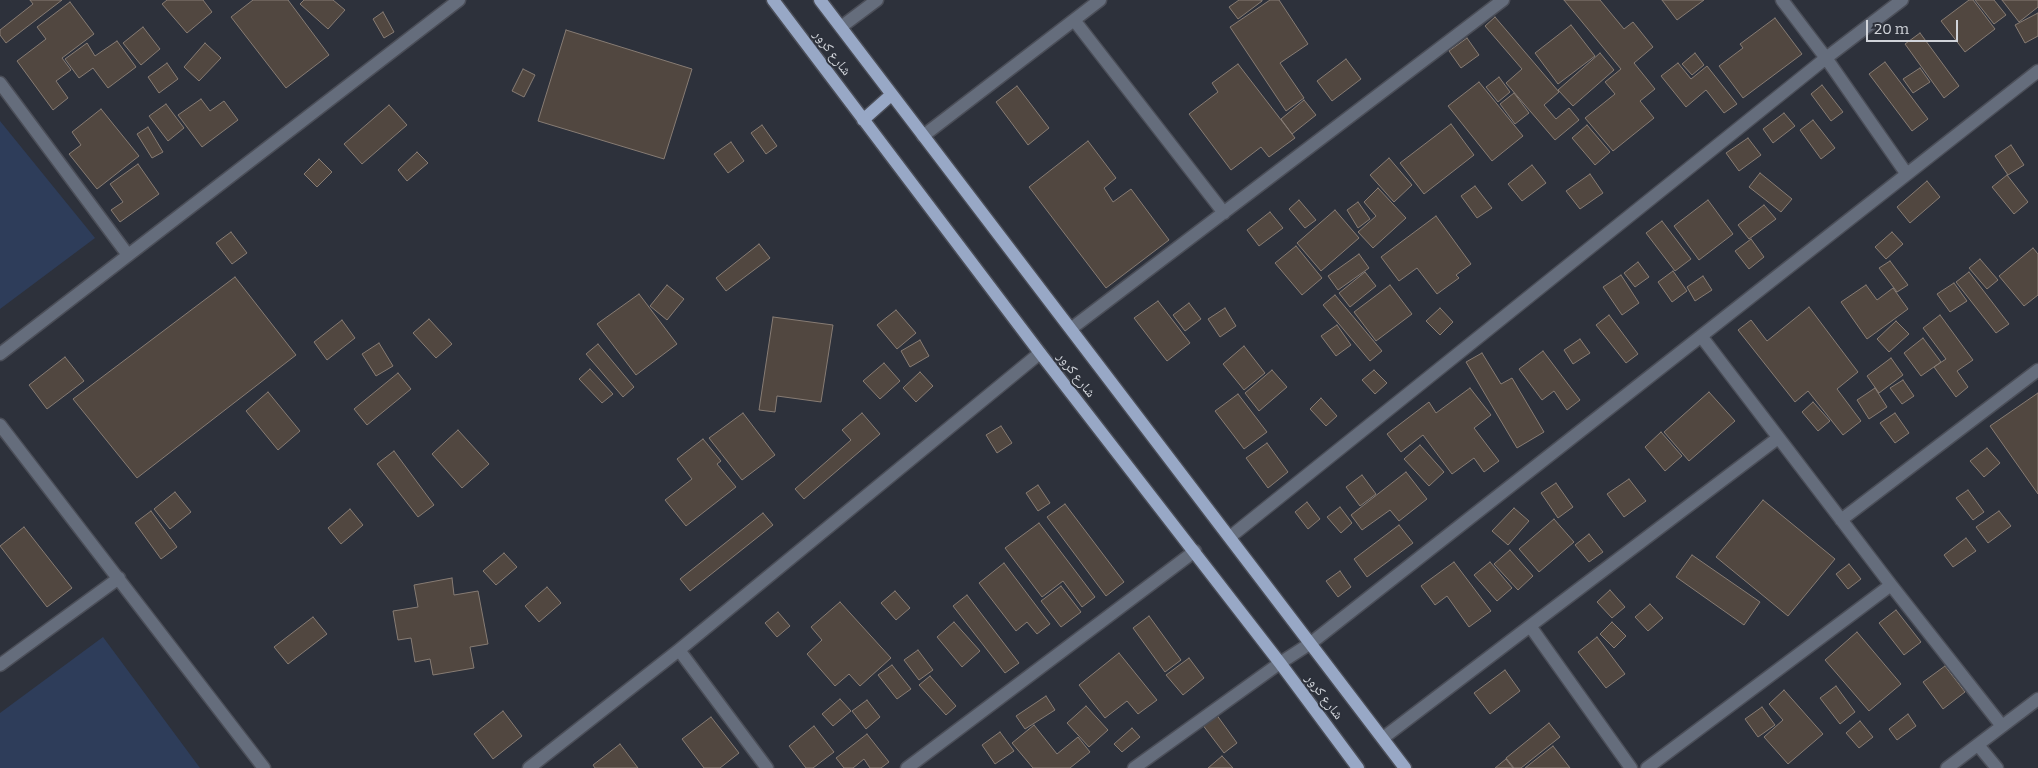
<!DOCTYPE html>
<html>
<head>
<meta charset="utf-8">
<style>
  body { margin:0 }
  #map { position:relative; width:2038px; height:768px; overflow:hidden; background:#2d313b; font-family:Bitter,serif }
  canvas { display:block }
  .scale { position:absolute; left:1866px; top:20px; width:92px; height:22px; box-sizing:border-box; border:2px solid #d1d4da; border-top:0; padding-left:6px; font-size:15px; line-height:18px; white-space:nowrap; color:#d1d4da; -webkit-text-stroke:4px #2d313b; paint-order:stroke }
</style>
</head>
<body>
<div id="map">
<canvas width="2038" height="768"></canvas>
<div class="scale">20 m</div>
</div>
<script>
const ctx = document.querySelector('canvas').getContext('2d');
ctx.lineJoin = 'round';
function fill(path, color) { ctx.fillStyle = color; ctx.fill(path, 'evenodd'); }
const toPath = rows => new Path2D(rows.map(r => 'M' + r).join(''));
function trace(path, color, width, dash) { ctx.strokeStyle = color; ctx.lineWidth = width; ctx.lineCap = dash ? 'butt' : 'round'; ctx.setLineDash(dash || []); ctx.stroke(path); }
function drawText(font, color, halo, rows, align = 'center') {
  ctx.font = font + ' Bitter,"Noto Naskh Arabic",serif'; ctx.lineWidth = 4; ctx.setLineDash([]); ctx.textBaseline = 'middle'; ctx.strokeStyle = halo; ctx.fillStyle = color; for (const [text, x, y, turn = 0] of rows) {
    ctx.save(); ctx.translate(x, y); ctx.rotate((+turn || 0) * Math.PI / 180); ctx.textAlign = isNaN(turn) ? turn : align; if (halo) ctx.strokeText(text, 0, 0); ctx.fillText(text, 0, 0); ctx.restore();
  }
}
fill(toPath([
  [0,121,95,238,0,309],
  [103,637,200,768,0,768,0,713]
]), '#2e3d5a');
const building = toPath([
  [30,0,62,0,6,43,0,35,0,30,33,4,30,0],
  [167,0,203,0,212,12,187,33,162,4,167,0],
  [253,0,288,0,329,55,286,88,231,17,253,0],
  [304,0,333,0,345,10,328,29,300,4,304,0],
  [1239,0,1262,0,1262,1,1238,19,1229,7,1239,0],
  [1270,0,1279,0,1308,44,1280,63,1304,98,1286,111,1230,27,1270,0],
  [1564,0,1600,0,1624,29,1633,22,1653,47,1634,63,1655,89,1640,101,1654,118,1613,151,1585,118,1615,94,1605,82,1621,69,1564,0],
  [1662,0,1704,0,1677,20,1662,0],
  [1969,0,1973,0,1995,29,1965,52,1941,21,1969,0],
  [1975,0,1994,0,2006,15,1994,24,1975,0],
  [2002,0,2038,0,2038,7,2019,22,2002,0],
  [70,2,94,34,62,58,71,70,56,81,68,98,53,110,17,61,46,39,37,27,70,2],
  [383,12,394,32,384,38,373,19,383,12],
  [2038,13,2038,36,2025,43,2015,25,2038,13],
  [1495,17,1559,92,1544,105,1556,119,1569,108,1579,120,1555,140,1506,83,1522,69,1485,26,1495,17],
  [1775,18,1802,54,1743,98,1719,66,1743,48,1740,44,1775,18],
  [1571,25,1595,56,1558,84,1535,53,1571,25],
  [143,27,160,49,141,65,123,43,143,27],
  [566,30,692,69,664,159,538,121,566,30],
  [1920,33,1959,86,1944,98,1905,44,1920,33],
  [1467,38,1479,55,1461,68,1449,51,1467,38],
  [117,41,136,67,108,88,93,68,79,78,65,59,87,43,95,56,117,41],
  [205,43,221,58,199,81,184,67,205,43],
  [1600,53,1614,70,1573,106,1558,90,1600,53],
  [1695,53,1704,65,1692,75,1682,64,1695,53],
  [1346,59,1361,79,1332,101,1317,81,1346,59],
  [1885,62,1928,119,1912,131,1869,74,1885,62],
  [167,63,178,79,159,93,148,77,167,63],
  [1678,63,1691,79,1707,66,1737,104,1724,113,1706,90,1686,107,1661,76,1678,63],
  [1238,64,1295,138,1269,157,1261,147,1231,170,1189,114,1218,92,1212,83,1238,64],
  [1920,68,1930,82,1913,93,1903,79,1920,68],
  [523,69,535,75,524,97,512,91,523,69],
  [1499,77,1510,92,1498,102,1486,87,1499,77],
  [1479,82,1523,136,1492,161,1448,106,1479,82],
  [1822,85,1843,112,1831,121,1811,94,1822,85],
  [1017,86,1049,128,1028,145,996,102,1017,86],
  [1514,93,1529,113,1515,124,1500,104,1514,93],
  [201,99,210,111,224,101,238,120,202,147,178,115,201,99],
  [1304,100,1316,115,1292,134,1281,119,1304,100],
  [166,104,184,128,168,141,149,116,166,104],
  [389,105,407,125,362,164,344,144,389,105],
  [101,109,139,156,97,189,69,154,81,145,72,132,101,109],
  [1784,113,1795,126,1773,143,1763,129,1784,113],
  [1813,120,1835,148,1821,159,1800,130,1813,120],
  [1451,124,1474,155,1424,194,1400,163,1451,124],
  [762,125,777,146,766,154,751,133,762,125],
  [1587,125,1610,152,1595,165,1572,138,1587,125],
  [148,127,163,152,152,158,137,134,148,127],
  [1748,138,1761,155,1739,171,1726,153,1748,138],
  [1088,141,1116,178,1104,188,1113,202,1131,189,1169,240,1106,288,1029,187,1088,141],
  [731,142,744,161,728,173,714,154,731,142],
  [2011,145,2024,165,2008,175,1995,156,2011,145],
  [417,152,428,163,407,181,398,170,417,152],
  [1389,158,1412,185,1394,202,1370,175,1389,158],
  [319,159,332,172,317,187,304,174,319,159],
  [138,164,159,194,120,222,111,210,123,202,110,184,138,164],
  [1532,165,1546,183,1522,201,1508,184,1532,165],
  [1760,173,1792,199,1781,212,1749,187,1760,173],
  [1590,174,1603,193,1580,209,1566,191,1590,174],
  [2007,175,2028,202,2014,214,1992,187,2007,175],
  [1927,181,1940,197,1910,223,1897,207,1927,181],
  [1475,186,1492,208,1477,218,1461,196,1475,186],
  [1378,188,1406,218,1373,248,1358,232,1376,216,1364,202,1378,188],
  [1299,200,1316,220,1305,228,1289,209,1299,200],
  [1708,200,1733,234,1699,260,1674,226,1708,200],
  [1358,202,1370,219,1358,228,1347,210,1358,202],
  [1764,205,1776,219,1749,239,1738,225,1764,205],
  [1335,210,1359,238,1321,271,1297,243,1335,210],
  [1270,212,1283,228,1259,246,1247,230,1270,212],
  [1436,216,1471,264,1456,275,1459,278,1437,294,1417,268,1399,281,1381,257,1436,216],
  [1662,221,1691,259,1675,271,1646,233,1662,221],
  [231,232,247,253,232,264,216,243,231,232],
  [1892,232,1903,244,1886,259,1875,247,1892,232],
  [1751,239,1764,257,1749,269,1735,251,1751,239],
  [759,244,770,258,726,291,716,278,759,244],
  [1296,246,1322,278,1302,295,1275,263,1296,246],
  [2033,248,2038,254,2038,295,2024,306,1999,276,2033,248],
  [1359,254,1369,268,1338,290,1328,276,1359,254],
  [1980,259,1998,280,1987,289,1969,268,1980,259],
  [1890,261,1908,285,1897,292,1879,268,1890,261],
  [1638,262,1649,277,1635,287,1624,273,1638,262],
  [1673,271,1687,291,1672,302,1658,282,1673,271],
  [1365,272,1376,286,1350,307,1339,293,1365,272],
  [1969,272,2009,324,1996,333,1956,282,1969,272],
  [1621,275,1639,303,1622,315,1603,287,1621,275],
  [1703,276,1712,290,1695,301,1687,287,1703,276],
  [235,277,296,355,137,478,73,399,235,277],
  [1954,283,1967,301,1950,312,1937,294,1954,283],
  [667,285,684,299,667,320,650,306,667,285],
  [1390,285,1412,314,1376,341,1354,312,1390,285],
  [1866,285,1877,300,1893,288,1908,309,1867,339,1841,302,1866,285],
  [639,294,677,344,636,375,597,324,639,294],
  [1335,295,1382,351,1370,361,1323,305,1335,295],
  [1158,301,1190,343,1167,361,1134,318,1158,301],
  [1189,303,1201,319,1185,331,1173,315,1189,303],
  [1809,307,1858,372,1837,389,1861,421,1843,435,1808,391,1795,402,1738,330,1751,320,1767,341,1809,307],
  [1225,308,1236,326,1220,337,1208,319,1225,308],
  [1440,308,1453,322,1440,335,1426,321,1440,308],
  [896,310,916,333,897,349,877,325,896,310],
  [1609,315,1638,354,1626,363,1596,325,1609,315],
  [1940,315,1973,360,1957,371,1968,387,1956,397,1934,367,1946,359,1923,328,1940,315],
  [773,317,833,325,821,402,777,396,775,412,759,410,773,317],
  [429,319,452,344,436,358,413,333,429,319],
  [342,320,355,338,327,360,314,342,342,320],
  [1896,321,1909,334,1889,352,1877,339,1896,321],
  [1337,325,1351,345,1336,356,1321,336,1337,325],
  [1923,338,1941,362,1921,376,1904,353,1923,338],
  [1580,339,1590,353,1573,364,1564,350,1580,339],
  [920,340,929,356,910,367,901,351,920,340],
  [379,343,393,366,376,376,362,354,379,343],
  [598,344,634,387,623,397,586,354,598,344],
  [1244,346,1265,373,1244,390,1223,364,1244,346],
  [1543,351,1580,400,1567,410,1554,391,1542,400,1519,369,1543,351],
  [1482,353,1501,384,1512,378,1544,432,1517,448,1466,362,1482,353],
  [65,357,84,381,47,409,29,385,65,357],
  [1891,358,1903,375,1879,393,1867,376,1891,358],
  [884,363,900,381,880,399,863,381,884,363],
  [590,369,613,394,602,403,579,379,590,369],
  [1272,370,1287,387,1259,411,1245,393,1272,370],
  [1374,370,1387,383,1375,394,1362,380,1374,370],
  [920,372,933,386,916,402,903,388,920,372],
  [398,373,411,389,367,425,354,409,398,373],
  [1903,380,1914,396,1902,404,1890,388,1903,380],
  [1470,388,1491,415,1474,428,1499,461,1484,472,1474,458,1452,474,1423,435,1401,452,1387,434,1429,402,1436,413,1470,388],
  [1875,388,1887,407,1869,419,1857,400,1875,388],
  [268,392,300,431,278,450,246,411,268,392],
  [1709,392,1735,421,1689,461,1664,432,1709,392],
  [2038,393,2038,494,1990,426,2038,393],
  [1238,394,1267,432,1244,449,1215,411,1238,394],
  [1321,398,1337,416,1326,426,1310,409,1321,398],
  [1813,402,1830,421,1818,431,1802,412,1813,402],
  [743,413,775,455,742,480,709,438,743,413],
  [862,413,880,434,804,499,795,489,851,440,842,430,862,413],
  [1895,413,1909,433,1895,443,1880,423,1895,413],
  [1001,426,1012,443,997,453,986,435,1001,426],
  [458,430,489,464,462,488,432,454,458,430],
  [1661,432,1682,456,1665,471,1645,447,1661,432],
  [703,439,721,461,717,464,736,487,686,526,665,500,692,479,677,459,703,439],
  [1267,443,1288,472,1268,488,1246,458,1267,443],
  [1420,445,1444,472,1429,486,1404,459,1420,445],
  [1987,448,2000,463,1984,477,1970,461,1987,448],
  [394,451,434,505,418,517,377,464,394,451],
  [1406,472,1427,499,1399,521,1390,510,1362,530,1351,515,1406,472],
  [1362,475,1376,494,1360,506,1346,487,1362,475],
  [1629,479,1646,501,1624,517,1607,494,1629,479],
  [1556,483,1573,507,1558,518,1541,493,1556,483],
  [1038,485,1050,503,1038,511,1026,493,1038,485],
  [1968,490,1984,512,1973,520,1956,498,1968,490],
  [175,492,191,512,170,529,154,509,175,492],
  [1763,500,1835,559,1788,616,1716,557,1763,500],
  [1307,502,1320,519,1308,529,1295,512,1307,502],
  [1065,504,1124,582,1106,596,1047,517,1065,504],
  [1340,507,1352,523,1341,533,1327,517,1340,507],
  [1514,508,1529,521,1508,545,1492,531,1514,508],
  [350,509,363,525,341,544,328,528,350,509],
  [151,511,177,547,161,559,135,523,151,511],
  [1999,511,2011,526,1988,543,1976,527,1999,511],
  [763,513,773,525,690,591,680,579,763,513],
  [1554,519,1574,542,1539,572,1519,549,1554,519],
  [1039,523,1095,597,1082,607,1063,581,1042,597,1005,548,1039,523],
  [1399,525,1413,543,1367,577,1354,559,1399,525],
  [24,527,72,588,47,607,0,546,24,527],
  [1589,534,1603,552,1589,562,1575,545,1589,534],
  [1966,538,1976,551,1953,567,1944,555,1966,538],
  [1510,550,1533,576,1518,590,1494,564,1510,550],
  [504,553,517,567,496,585,483,571,504,553],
  [1692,555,1760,602,1744,625,1676,577,1692,555],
  [1454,562,1491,611,1469,627,1447,596,1435,605,1421,586,1454,562],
  [1490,562,1512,588,1497,601,1474,575,1490,562],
  [1004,563,1050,624,1037,634,1027,622,1016,631,979,583,1004,563],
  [1849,564,1861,579,1848,589,1836,574,1849,564],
  [1340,571,1351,587,1338,597,1326,581,1340,571],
  [452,578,454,595,478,591,488,644,470,647,474,668,433,675,430,659,415,662,411,638,398,640,393,611,418,607,414,585,452,578],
  [1061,586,1081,612,1061,627,1041,601,1061,586],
  [547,587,561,603,539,622,525,606,547,587],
  [1610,590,1625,607,1612,618,1597,602,1610,590],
  [895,591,910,608,896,620,881,603,895,591],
  [967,595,1019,663,1005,673,953,606,967,595],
  [840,602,891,658,860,686,849,674,835,686,807,654,822,640,811,627,840,602],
  [1650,604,1663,618,1648,631,1635,617,1650,604],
  [1896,610,1921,642,1904,655,1879,623,1896,610],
  [778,612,790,626,777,637,765,623,778,612],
  [1149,616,1181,660,1165,672,1133,628,1149,616],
  [313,617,327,634,288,664,274,647,313,617],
  [954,622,980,651,962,667,937,637,954,622],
  [1612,622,1626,636,1614,648,1600,634,1612,622],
  [1857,632,1901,684,1869,711,1825,660,1857,632],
  [1597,637,1625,674,1606,688,1578,652,1597,637],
  [918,650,933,670,919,680,904,660,918,650],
  [1119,653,1157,700,1138,714,1127,701,1105,718,1079,685,1119,653],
  [1189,658,1204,678,1183,695,1166,675,1189,658],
  [892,665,911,689,897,699,878,675,892,665],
  [1945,666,1965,692,1943,709,1923,682,1945,666],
  [1505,670,1520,691,1490,714,1474,693,1505,670],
  [930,676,956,706,946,715,919,685,930,676],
  [1836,686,1855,712,1840,724,1820,698,1836,686],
  [1784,690,1823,734,1788,764,1764,737,1783,720,1769,704,1784,690],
  [1046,696,1055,710,1025,729,1016,716,1046,696],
  [840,699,851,711,833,726,822,714,840,699],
  [867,700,880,717,866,729,852,711,867,700],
  [1086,706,1108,730,1089,747,1067,723,1086,706],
  [1762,707,1775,725,1758,737,1745,719,1762,707],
  [503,711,522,736,493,759,474,734,503,711],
  [1216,714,1237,743,1224,753,1202,724,1216,714],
  [1908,714,1916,726,1897,740,1889,729,1908,714],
  [711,717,739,753,720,768,704,768,682,739,711,717],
  [1860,721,1873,737,1859,748,1846,733,1860,721],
  [1549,723,1560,737,1521,768,1514,768,1506,758,1549,723],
  [1034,725,1057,754,1078,737,1090,752,1070,768,1033,768,1012,743,1034,725],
  [814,726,834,752,813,768,806,768,789,746,814,726],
  [1132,728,1140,737,1122,752,1114,744,1132,728],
  [1000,732,1014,751,995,764,982,745,1000,732],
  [867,734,889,762,881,768,870,768,864,759,853,768,844,768,836,758,867,734],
  [620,744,638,768,595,768,593,765,620,744],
  [1553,746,1570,768,1525,768,1553,746],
  [1222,756,1233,768,1208,768,1222,756],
  [1506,759,1513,768,1495,768,1506,759]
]);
fill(building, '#514740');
trace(building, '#877c74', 1);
const minor = toPath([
  [1782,0,1826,58,1906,173],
  [1074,20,1224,213],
  [841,27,877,0],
  [0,83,128,255],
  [923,136,1100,0],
  [1072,328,1503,0],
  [1701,336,1891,585,2002,726],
  [0,354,459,0],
  [0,425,264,768],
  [1841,520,2038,370],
  [1230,537,1826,58,1902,0],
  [1530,626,1778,438],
  [679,650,767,768],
  [0,665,119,578],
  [1383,738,1530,626,1631,768],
  [1978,745,1997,768],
  [529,768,679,650,1040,353],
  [907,768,1195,551],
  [1134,768,1280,663,1311,643,2038,71],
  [1647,768,1891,585],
  [1947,768,2038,699]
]);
const major = toPath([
  [773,0,1040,353,1280,663,1358,768],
  [820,0,1405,768],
  [863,120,891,95]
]);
trace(minor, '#4b4e58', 15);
trace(major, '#4b4e58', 15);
trace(minor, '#656d7c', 12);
trace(major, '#98a8c6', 12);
drawText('14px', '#d1d4da', '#2d313b', [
  ["شارع كرور",832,53,53],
  ["شارع كرور",1076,375,52],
  ["شارع كرور",1324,697,53]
]);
</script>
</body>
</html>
